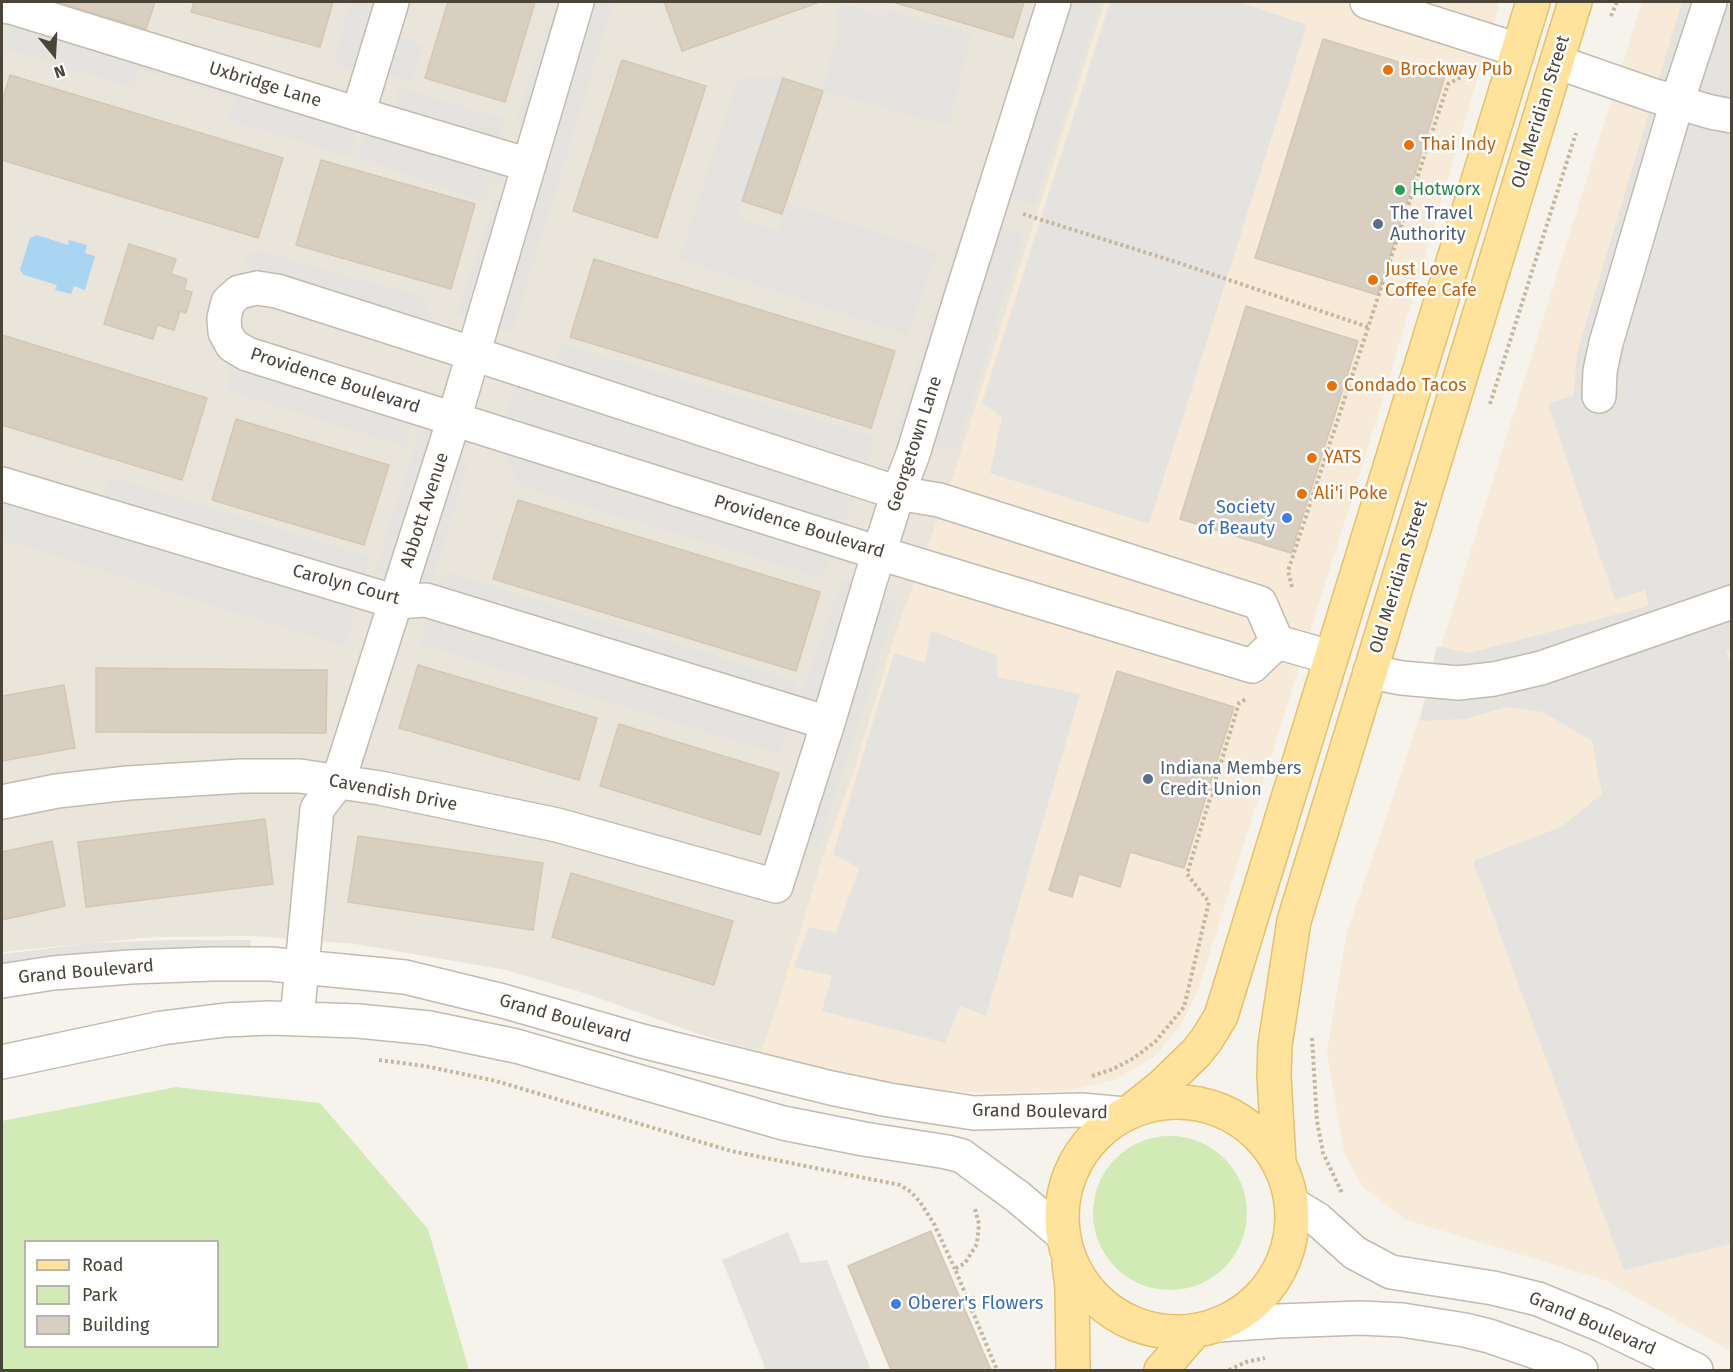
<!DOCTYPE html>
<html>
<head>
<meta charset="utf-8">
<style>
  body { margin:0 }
  #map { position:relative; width:1733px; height:1372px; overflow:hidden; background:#f6f3ec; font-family:"Fira Sans",sans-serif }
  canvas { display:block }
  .frame { position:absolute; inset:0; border:3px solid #4b4439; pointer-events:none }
  .legend { position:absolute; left:24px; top:1240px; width:195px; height:108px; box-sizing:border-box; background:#fff; border:2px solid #b7b4b0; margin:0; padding:8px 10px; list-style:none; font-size:18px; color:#4b4439 }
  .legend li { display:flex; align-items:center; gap:12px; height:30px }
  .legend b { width:30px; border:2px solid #b7b4b0 }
  .north { position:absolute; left:24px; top:24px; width:60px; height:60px; -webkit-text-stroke:4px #fff; paint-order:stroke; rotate:162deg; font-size:16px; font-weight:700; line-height:24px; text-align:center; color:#4b4439 }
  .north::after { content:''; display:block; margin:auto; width:21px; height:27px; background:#4b4439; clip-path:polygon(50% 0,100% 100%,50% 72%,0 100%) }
</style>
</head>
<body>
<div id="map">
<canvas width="1733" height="1372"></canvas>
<div class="frame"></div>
<ul class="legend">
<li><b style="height:8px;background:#ffe39c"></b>Road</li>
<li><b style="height:16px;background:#d2eab5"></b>Park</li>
<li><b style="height:16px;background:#d8cfc1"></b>Building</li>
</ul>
<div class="north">N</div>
</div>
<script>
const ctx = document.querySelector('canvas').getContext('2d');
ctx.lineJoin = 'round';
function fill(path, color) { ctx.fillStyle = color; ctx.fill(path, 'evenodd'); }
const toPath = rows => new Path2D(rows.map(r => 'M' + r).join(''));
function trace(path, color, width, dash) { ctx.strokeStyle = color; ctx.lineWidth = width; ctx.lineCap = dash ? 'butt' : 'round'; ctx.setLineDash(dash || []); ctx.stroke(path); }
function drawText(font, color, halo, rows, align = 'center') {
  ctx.font = font + ' "Fira Sans",sans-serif'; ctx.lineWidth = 5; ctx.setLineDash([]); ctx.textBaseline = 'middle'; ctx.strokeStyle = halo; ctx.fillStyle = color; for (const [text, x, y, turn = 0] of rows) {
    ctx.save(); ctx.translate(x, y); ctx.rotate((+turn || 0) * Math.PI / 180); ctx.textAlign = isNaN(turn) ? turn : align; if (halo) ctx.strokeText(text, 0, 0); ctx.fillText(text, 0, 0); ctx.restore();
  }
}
fill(toPath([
  [2,2,1105,2,954,474,895,636,853,774,824,854,775,1014,761,1052,704,1036,587,994,506,970,355,944,254,936,155,937,2,952]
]), '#eae5da');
fill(toPath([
  [1105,2,1500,2,1383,399,1199,988,1181,1025,1155,1056,1115,1080,1072,1090,1005,1093,913,1090,761,1052,775,1014,824,854,853,774,895,636,954,474],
  [1642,2,1731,2,1731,1351,1605,1280,1406,1220,1363,1187,1344,1153,1327,1052,1347,932,1402,771]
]), '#f7ead8');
fill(toPath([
  [176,1087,320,1103,428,1229,469,1370,2,1370,2,1121],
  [26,1242,218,1242,218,1346,26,1346],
  '1093 1213a77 77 0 1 1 154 0a77 77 0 1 1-154 0Z'
]), '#d2eab5');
fill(toPath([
  [2,2,61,2,152,26,149,33,344,97,357,134,348,157,227,119,235,97,138,70,132,87,3,48,8,24,2,23],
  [350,2,408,2,398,36,423,45,412,82,386,74,355,71,334,63],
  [558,2,614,2,512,332,457,315,497,193,506,195,506,185,492,180,485,203,357,156,364,137,394,113,399,87,504,119,499,142,515,142,528,128,516,124,521,104],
  [1039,2,1101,2,1034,206,978,186],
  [1110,2,1240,2,1307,25,1149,524,990,473,1002,417,982,403],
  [1682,2,1731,2,1732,649,1726,651,1732,666,1731,1244,1624,1270,1473,861,1561,827,1602,794,1592,741,1543,712,1506,707,1465,719,1420,721,1437,646,1469,653,1649,606,1645,590,1615,600,1548,404,1574,395,1577,353],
  [839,3,887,18,889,10,971,34,949,126,823,91,837,32],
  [739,77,783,78,737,217,778,231,786,203,937,252,908,335,679,259],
  [968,213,1023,235,956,451,893,438],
  [260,251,420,296,441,329,253,274,243,257],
  [560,343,876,437,823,578,519,486,505,452,495,445,516,382,553,366],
  [228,363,414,421,405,447,228,391],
  [420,429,461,439,456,459,468,463,432,581,375,572],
  [2,471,101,501,109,476,370,557,345,647,2,539],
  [444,571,795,681,783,743,778,754,420,644],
  [842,579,898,601,818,849,780,834,804,751,802,695],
  [931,631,997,655,997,677,1080,694,986,1016,960,1006,945,1043,822,1011,832,976,794,967,809,927,836,933,859,868,833,854,894,653,925,663],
  [169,940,251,940,251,953,2,969,2,954,93,943],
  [788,1232,801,1263,827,1260,871,1370,766,1370,722,1260]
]), '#e5e3e0');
fill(toPath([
  [37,235,68,245,69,240,87,245,85,253,95,256,85,290,74,286,71,294,55,290,57,285,24,275,20,270,30,238]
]), '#a9d4f2');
const building = toPath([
  [58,2,155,2,146,29,58,2],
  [194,2,333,2,320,47,191,12,194,2],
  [448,2,535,2,505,102,425,78,448,2],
  [664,2,820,2,682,51,664,2],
  [893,2,1024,2,1013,38,893,2],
  [1323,39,1445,76,1378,295,1255,258,1323,39],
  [622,60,706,86,657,238,573,211,622,60],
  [10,75,283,158,258,238,2,160,2,102,10,75],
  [783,78,823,91,782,214,742,201,783,78],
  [321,160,475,204,451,289,296,245,321,160],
  [129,244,176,259,171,274,187,279,184,290,192,292,186,313,180,311,174,330,157,325,153,339,104,324,129,244],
  [594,259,895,351,871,428,570,337,594,259],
  [1246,306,1358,341,1291,553,1180,519,1246,306],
  [2,335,207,398,182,480,2,425,2,335],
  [236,419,389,465,364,545,212,500,236,419],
  [518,500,820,592,796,671,493,579,518,500],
  [418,665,597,718,579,780,399,728,418,665],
  [96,668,327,670,326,733,96,732,96,668],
  [1117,671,1234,707,1184,868,1130,852,1120,887,1079,874,1072,897,1049,890,1117,671],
  [64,685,75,748,2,761,2,696,64,685],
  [619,724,779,773,760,835,600,786,619,724],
  [265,819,273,884,86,907,78,842,265,819],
  [358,836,543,863,533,930,348,902,358,836],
  [52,841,65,906,2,920,2,852,52,841],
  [571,873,733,921,714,985,552,937,571,873],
  [931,1231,991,1370,891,1370,848,1266,931,1231]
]);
fill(building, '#d8cfc1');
trace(building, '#d3c7b4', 1.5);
const minor = toPath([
  [1367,2,1518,50],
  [2,6,11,7,358,114,529,165],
  [1557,62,1652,95,1711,112,1732,116],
  [358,114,392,2],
  [257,288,277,291,474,354,898,493,939,500,1260,603,1277,642,1252,666,879,553,247,354,232,345,225,332,224,318,228,302,239,292,257,288],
  [1599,396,1600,371,1606,343,1677,102,1710,2],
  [2,484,396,602,426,600,828,723],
  [1277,642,1330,657],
  [1370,672,1402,678,1458,683,1494,679,1541,668,1732,602],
  [2,802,57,791,128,783,242,776,300,776,380,788,557,825,776,886,828,723,871,578,898,493,913,454,960,300,1054,2],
  [2,981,53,973,130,967,213,964,270,964,405,977,503,1001,642,1041,831,1088,889,1100,974,1113,1081,1110,1125,1114],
  [297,1019,317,809,338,782,454,419,577,2],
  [2,1062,162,1028,225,1020,269,1018,358,1021,429,1028,516,1046,783,1123,864,1139,947,1152,962,1156,1018,1197,1063,1235],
  [1292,1204,1317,1219,1355,1253,1391,1272,1493,1288,1538,1299,1604,1326,1696,1370],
  [1217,1325,1279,1321,1360,1318,1402,1320,1465,1330,1489,1336,1553,1358,1581,1370]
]);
const major = toPath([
  '1062 1217a115 115 0 1 1 230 0a115 115 0 1 1-230 0Z',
  [1132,1110,1163,1085,1196,1053,1207,1039,1221,1016,1533,2],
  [1279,1162,1274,1076,1275,1045,1294,921,1575,2],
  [1069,1263,1072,1287,1073,1370],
  [1161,1370,1195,1331]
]);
trace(minor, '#c2bbae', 36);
trace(major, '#e6c16a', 36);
trace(toPath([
  [1611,16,1617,2],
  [1023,214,1179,263,1368,327],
  [1490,404,1576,133],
  [1292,587,1288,571,1448,84,1467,74,1469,68],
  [1312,1038,1317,1121,1323,1153,1342,1193],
  [379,1060,425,1066,496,1081,731,1151,900,1185,911,1192,920,1202,934,1224,955,1269],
  [1092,1076,1113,1069,1134,1058,1155,1042,1184,1007,1209,902,1187,874,1239,703,1246,699],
  [975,1209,979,1224,977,1244,965,1263,955,1269,997,1370],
  [1229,1370,1246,1362,1265,1358]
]), '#c4b79f', 4, [3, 3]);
trace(minor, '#fff', 33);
trace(major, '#ffe39c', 33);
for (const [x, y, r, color] of [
  [1388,70,6,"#e8710a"],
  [1409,145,6,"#e8710a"],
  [1400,190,6,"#2e9e5b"],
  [1378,224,6,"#5c6f8a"],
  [1373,280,6,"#e8710a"],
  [1332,386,6,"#e8710a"],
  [1312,458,6,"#e8710a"],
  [1302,494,6,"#e8710a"],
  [1287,518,6,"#3f7fe0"],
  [1148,779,6,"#5c6f8a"],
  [896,1304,6,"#3f7fe0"]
]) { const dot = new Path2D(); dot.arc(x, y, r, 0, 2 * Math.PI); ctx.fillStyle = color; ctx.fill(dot); trace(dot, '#fff', 2); }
drawText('18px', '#c56008', '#fff', [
  ["Brockway Pub",1400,70],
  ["Thai Indy",1421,145],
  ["Just Love",1385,270],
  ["Coffee Cafe",1385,291],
  ["Condado Tacos",1344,386],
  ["YATS",1324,458],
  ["Ali'i Poke",1314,494]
], 'left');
drawText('18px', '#4b4439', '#fff', [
  ["Uxbridge Lane",265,85,17],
  ["Old Meridian Street",1541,112,-73],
  ["Providence Boulevard",335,381,18],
  ["Georgetown Lane",915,444,-72],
  ["Abbott Avenue",425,510,-72],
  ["Providence Boulevard",799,527,17],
  ["Old Meridian Street",1399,577,-73],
  ["Carolyn Court",346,585,15],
  ["Cavendish Drive",393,793,11],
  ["Grand Boulevard",86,972,-5],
  ["Grand Boulevard",565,1019,16],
  ["Grand Boulevard",1040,1112,1],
  ["Grand Boulevard",1592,1324,23]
]);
drawText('18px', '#27864d', '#fff', [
  ["Hotworx",1412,190]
], 'left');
drawText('18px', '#4e5e75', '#fff', [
  ["The Travel",1390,214],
  ["Authority",1390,235],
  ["Indiana Members",1160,769],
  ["Credit Union",1160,790]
], 'left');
drawText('18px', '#366cbe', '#fff', [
  ["Society",1275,508],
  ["of Beauty",1275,529],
  ["Oberer's Flowers",908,1304,"left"]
], 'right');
</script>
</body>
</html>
